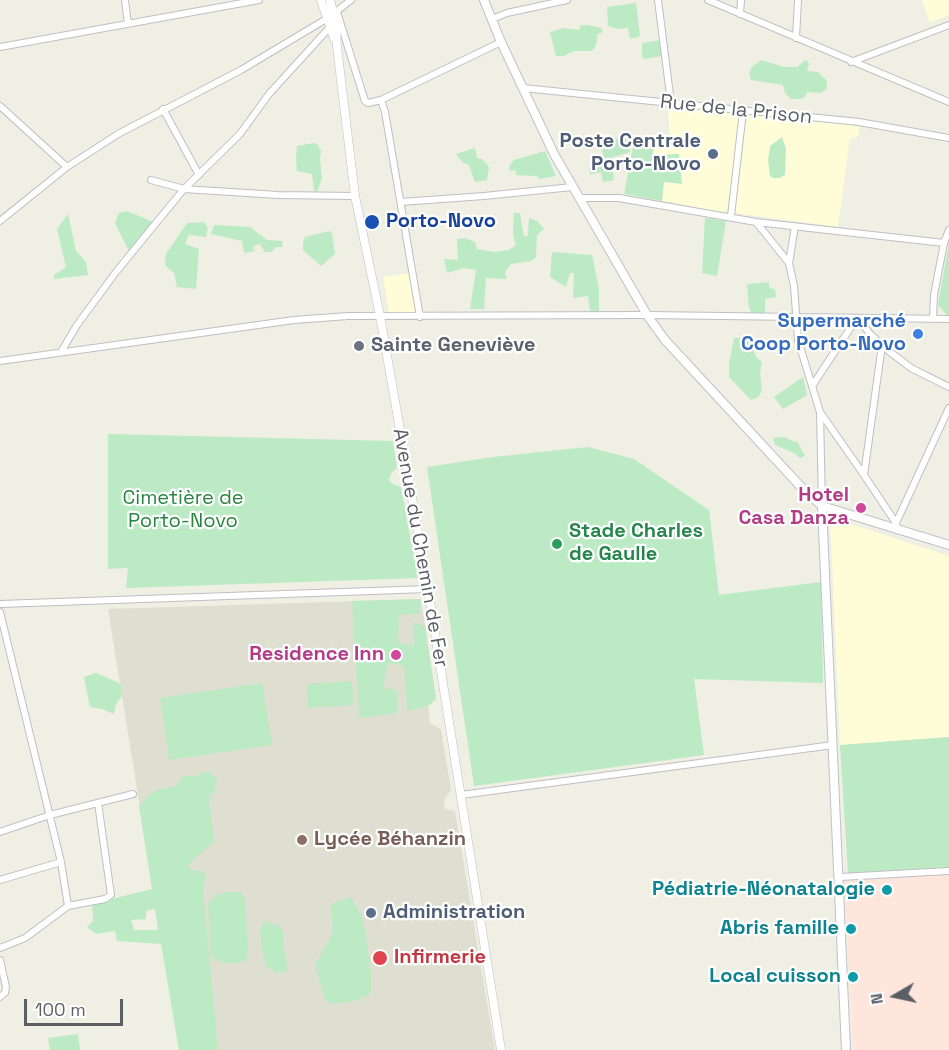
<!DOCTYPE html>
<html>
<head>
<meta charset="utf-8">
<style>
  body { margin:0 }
  #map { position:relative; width:949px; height:1050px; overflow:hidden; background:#efefe3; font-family:"Space Grotesk",sans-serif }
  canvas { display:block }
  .north { position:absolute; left:865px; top:966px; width:60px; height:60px; -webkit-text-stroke:4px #fff; paint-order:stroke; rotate:261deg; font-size:16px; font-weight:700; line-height:24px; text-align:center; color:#5b5e65 }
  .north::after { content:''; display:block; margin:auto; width:21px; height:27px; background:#5b5e65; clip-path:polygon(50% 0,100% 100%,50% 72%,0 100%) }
  .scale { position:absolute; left:24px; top:999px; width:99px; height:27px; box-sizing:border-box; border:3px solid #5b5e65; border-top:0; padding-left:8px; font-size:18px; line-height:21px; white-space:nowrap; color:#5b5e65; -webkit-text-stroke:4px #fff; paint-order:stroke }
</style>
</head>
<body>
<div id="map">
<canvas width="949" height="1050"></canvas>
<div class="north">N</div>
<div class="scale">100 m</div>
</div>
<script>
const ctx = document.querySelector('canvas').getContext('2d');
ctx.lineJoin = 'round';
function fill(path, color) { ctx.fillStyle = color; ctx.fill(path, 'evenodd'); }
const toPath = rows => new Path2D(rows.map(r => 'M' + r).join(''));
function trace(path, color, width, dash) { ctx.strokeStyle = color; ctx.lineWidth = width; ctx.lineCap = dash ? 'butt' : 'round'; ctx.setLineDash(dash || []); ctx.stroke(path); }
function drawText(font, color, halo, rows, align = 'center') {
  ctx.font = font + ' "Space Grotesk",sans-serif'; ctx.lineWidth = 4.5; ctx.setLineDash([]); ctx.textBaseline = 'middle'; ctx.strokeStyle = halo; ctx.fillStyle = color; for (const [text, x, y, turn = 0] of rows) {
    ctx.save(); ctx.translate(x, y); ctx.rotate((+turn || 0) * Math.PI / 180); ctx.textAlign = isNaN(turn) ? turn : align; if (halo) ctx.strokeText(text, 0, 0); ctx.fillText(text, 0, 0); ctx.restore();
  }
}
fill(toPath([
  [922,0,949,0,949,15,930,23],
  [668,106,739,114,728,213,624,194,634,141,670,141],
  [745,114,860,125,857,138,850,138,838,227,735,213],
  [410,273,416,313,389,313,383,277],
  [830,517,949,556,949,737,840,745]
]), '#fffdd8');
fill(toPath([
  [421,599,436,699,428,706,430,723,441,729,451,790,444,800,445,809,455,811,495,1050,179,1050,108,609]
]), '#dfdfd1');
fill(toPath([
  [949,874,949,1050,853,1050,844,879]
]), '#fee6dd');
fill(toPath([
  [636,3,640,36,630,39,628,28,618,29,608,26,607,7],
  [581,25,588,25,601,28,603,32,598,34,596,45,592,51,574,51,564,56,556,56,550,32,564,28,579,30],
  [661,40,662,56,645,59,642,57,642,43],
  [761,60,784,67,797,67,806,60,809,63,807,71,818,72,827,81,827,89,820,93,807,92,805,97,801,99,791,99,785,93,783,85,751,80,749,73,752,67],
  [628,137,630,152,611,158,614,180,603,182,601,172,590,175,589,168,599,166,599,160,604,158,600,141],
  [782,137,786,149,785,175,780,178,773,178,770,176,768,160,770,146],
  [634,141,654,141,653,155,679,154,682,184,664,182,662,201,624,194],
  [314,143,317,144,321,151,320,159,322,179,317,192,314,190,312,174,297,171,296,159,297,146],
  [475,148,477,158,482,159,489,167,487,180,475,182,469,165,462,162,456,154],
  [545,151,556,176,539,179,537,176,516,175,516,170,510,171,509,166,514,160],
  [127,211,156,223,129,251,115,223,119,213],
  [514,213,520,213,524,237,528,235,529,218,537,221,544,229,537,235,536,257,531,261,511,264,505,272,507,279,486,278,484,309,470,309,476,270,464,268,447,273,444,259,458,260,457,239,465,238,475,242,477,249,494,252,509,250,516,245,513,235],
  [68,214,76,251,86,262,88,275,54,279,54,275,66,267,57,229],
  [705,218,726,221,717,276,702,273],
  [204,222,208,228,206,237,189,235,185,244,199,249,196,289,177,287,174,273,165,265,166,254,187,223],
  [214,225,250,227,267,240,283,241,282,247,277,247,271,252,265,252,260,244,253,246,255,251,244,253,242,241,211,234],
  [329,231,332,233,335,254,321,266,303,250,303,243,305,237],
  [949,242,949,315,947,315,938,305],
  [552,252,592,255,599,289,599,312,590,311,588,296,573,298,574,273,570,273,566,287,550,277],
  [769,282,769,288,775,289,776,297,765,299,765,315,752,315,749,307,747,284],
  [749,337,756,357,762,362,760,373,762,391,758,397,751,400,729,377,729,364,734,338],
  [803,377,807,395,783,409,774,397],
  [108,434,393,441,397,468,392,472,389,478,391,483,401,487,418,578,126,588,128,568,108,569],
  [785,437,794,442,797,441,805,456,800,458,794,453,775,445,773,438],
  [588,447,634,459,709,510,719,595,821,582,823,683,694,679,704,755,474,786,427,467,493,457],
  [421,599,420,614,399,615,398,643,414,646,413,622,425,626,436,699,428,706,407,711,404,666,388,663,383,688,397,690,397,713,359,718,352,601],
  [96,673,121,684,122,696,116,704,114,714,102,709,90,707,84,677],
  [352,681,354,705,308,708,307,684],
  [262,683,272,745,169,760,160,698],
  [949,737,949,867,848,873,840,745],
  [207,771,217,779,215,789,209,797,214,842,189,863,188,869,200,871,206,875,203,889,218,1050,179,1050,161,944,117,941,115,931,96,934,87,927,93,921,92,904,152,889,139,806,148,796,159,789,176,787,183,776,195,776],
  [155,909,158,930,134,930,131,920,146,919,146,911],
  [226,892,241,892,245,899,248,950,246,961,236,964,220,962,211,956,208,903,217,895],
  [351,897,361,915,365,930,371,973,371,993,355,1001,333,1004,326,1001,315,966,333,932,331,904],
  [265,921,278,926,284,932,283,944,288,970,277,973,266,966,262,952,260,929],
  [78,1034,80,1050,50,1050,48,1038]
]), '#bceac5');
const minor = toPath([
  [125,0,128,24],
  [658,0,671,103],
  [708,0,949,102],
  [337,12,365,101,368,103,381,100,501,42],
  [740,14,741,0],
  [492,19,507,13,567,0],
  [796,38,798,0],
  [0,47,259,0],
  [851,62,949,25],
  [523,88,859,122,949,138],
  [381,100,385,112,420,317],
  [0,106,67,167],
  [163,109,199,175],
  [151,180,184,189,278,195,355,196],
  [579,198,619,198,756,222,789,263,794,286,798,340,820,412,822,506],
  [401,202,484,196,572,187],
  [731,216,743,111],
  [0,221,67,167,118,134,241,70,328,18,351,0],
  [756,222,944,243],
  [789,263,795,226],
  [861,319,864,326,870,334,890,352,911,368,949,387],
  [933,319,934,295,944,243,949,230],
  [61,352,77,325,116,272,156,223,184,189,240,134,269,94,330,27],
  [0,361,294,320,348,316,647,315,949,319],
  [812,386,857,318],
  [820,412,864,475,896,523,897,530],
  [864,475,882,345],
  [896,523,949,408],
  [0,604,428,589],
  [0,612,61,862,68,906],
  [461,795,833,745],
  [0,832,50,815,133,794],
  [840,877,949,871],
  [0,880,61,862],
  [0,948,25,938,68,906,105,899,111,895,98,803],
  [0,960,6,987,5,993,0,997]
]);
const tertiary = toPath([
  [321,0,334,38],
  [330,0,336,25,337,47,355,196,380,316,428,589,501,1050]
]);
const secondary = toPath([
  [484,0,501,42,554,154,647,315,665,340,803,489,822,506,949,545],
  [822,506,846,1050]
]);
trace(minor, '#bdbfc5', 8);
trace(tertiary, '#bdbfc5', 9);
trace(secondary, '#bfc1ca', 10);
trace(minor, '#fff', 6);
trace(tertiary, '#fff', 8);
trace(secondary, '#fff', 8);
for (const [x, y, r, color] of [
  [713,154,6,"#5c6f8a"],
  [372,222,8,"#1a4fb4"],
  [918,334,6,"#3f7fe0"],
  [359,346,6,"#6b7280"],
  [861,508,6,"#d1479c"],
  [557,544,6,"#2e9e5b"],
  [396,655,6,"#d1479c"],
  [302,840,6,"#8d6e63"],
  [887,890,6,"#0f9aa8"],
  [371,913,6,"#5c6f8a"],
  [851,929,6,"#0f9aa8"],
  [380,958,8,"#e0444e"],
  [853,977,6,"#0f9aa8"]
]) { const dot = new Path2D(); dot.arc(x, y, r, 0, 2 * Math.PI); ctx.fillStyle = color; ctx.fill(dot); trace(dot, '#fff', 2); }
drawText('20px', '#5b5e65', '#fff', [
  ["Rue de la Prison",736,110,6],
  ["Avenue du Chemin de Fer",420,548,80]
]);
drawText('bold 20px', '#4e5e75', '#fff', [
  ["Poste Centrale",701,142],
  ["Porto-Novo",701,165],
  ["Administration",383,913,"left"]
], 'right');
drawText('bold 20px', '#164399', '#fff', [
  ["Porto-Novo",386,222]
], 'left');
drawText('bold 20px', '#366cbe', '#fff', [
  ["Supermarché",906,322],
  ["Coop Porto-Novo",906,345]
], 'right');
drawText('bold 20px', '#5b616d', '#fff', [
  ["Sainte Geneviève",371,346]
], 'left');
drawText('bold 20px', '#b23c85', '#fff', [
  ["Hotel",849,496],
  ["Casa Danza",849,519],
  ["Residence Inn",384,655]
], 'right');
drawText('20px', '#2b8440', '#fff', [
  ["Cimetière de",183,499],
  ["Porto-Novo",183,522]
]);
drawText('bold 20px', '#27864d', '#fff', [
  ["Stade Charles",569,532],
  ["de Gaulle",569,555]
], 'left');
drawText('bold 20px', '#785e54', '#fff', [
  ["Lycée Béhanzin",314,840]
], 'left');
drawText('bold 20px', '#0d838f', '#fff', [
  ["Pédiatrie-Néonatalogie",875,890],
  ["Abris famille",839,929],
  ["Local cuisson",841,977]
], 'right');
drawText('bold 20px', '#be3a42', '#fff', [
  ["Infirmerie",394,958]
], 'left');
</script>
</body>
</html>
